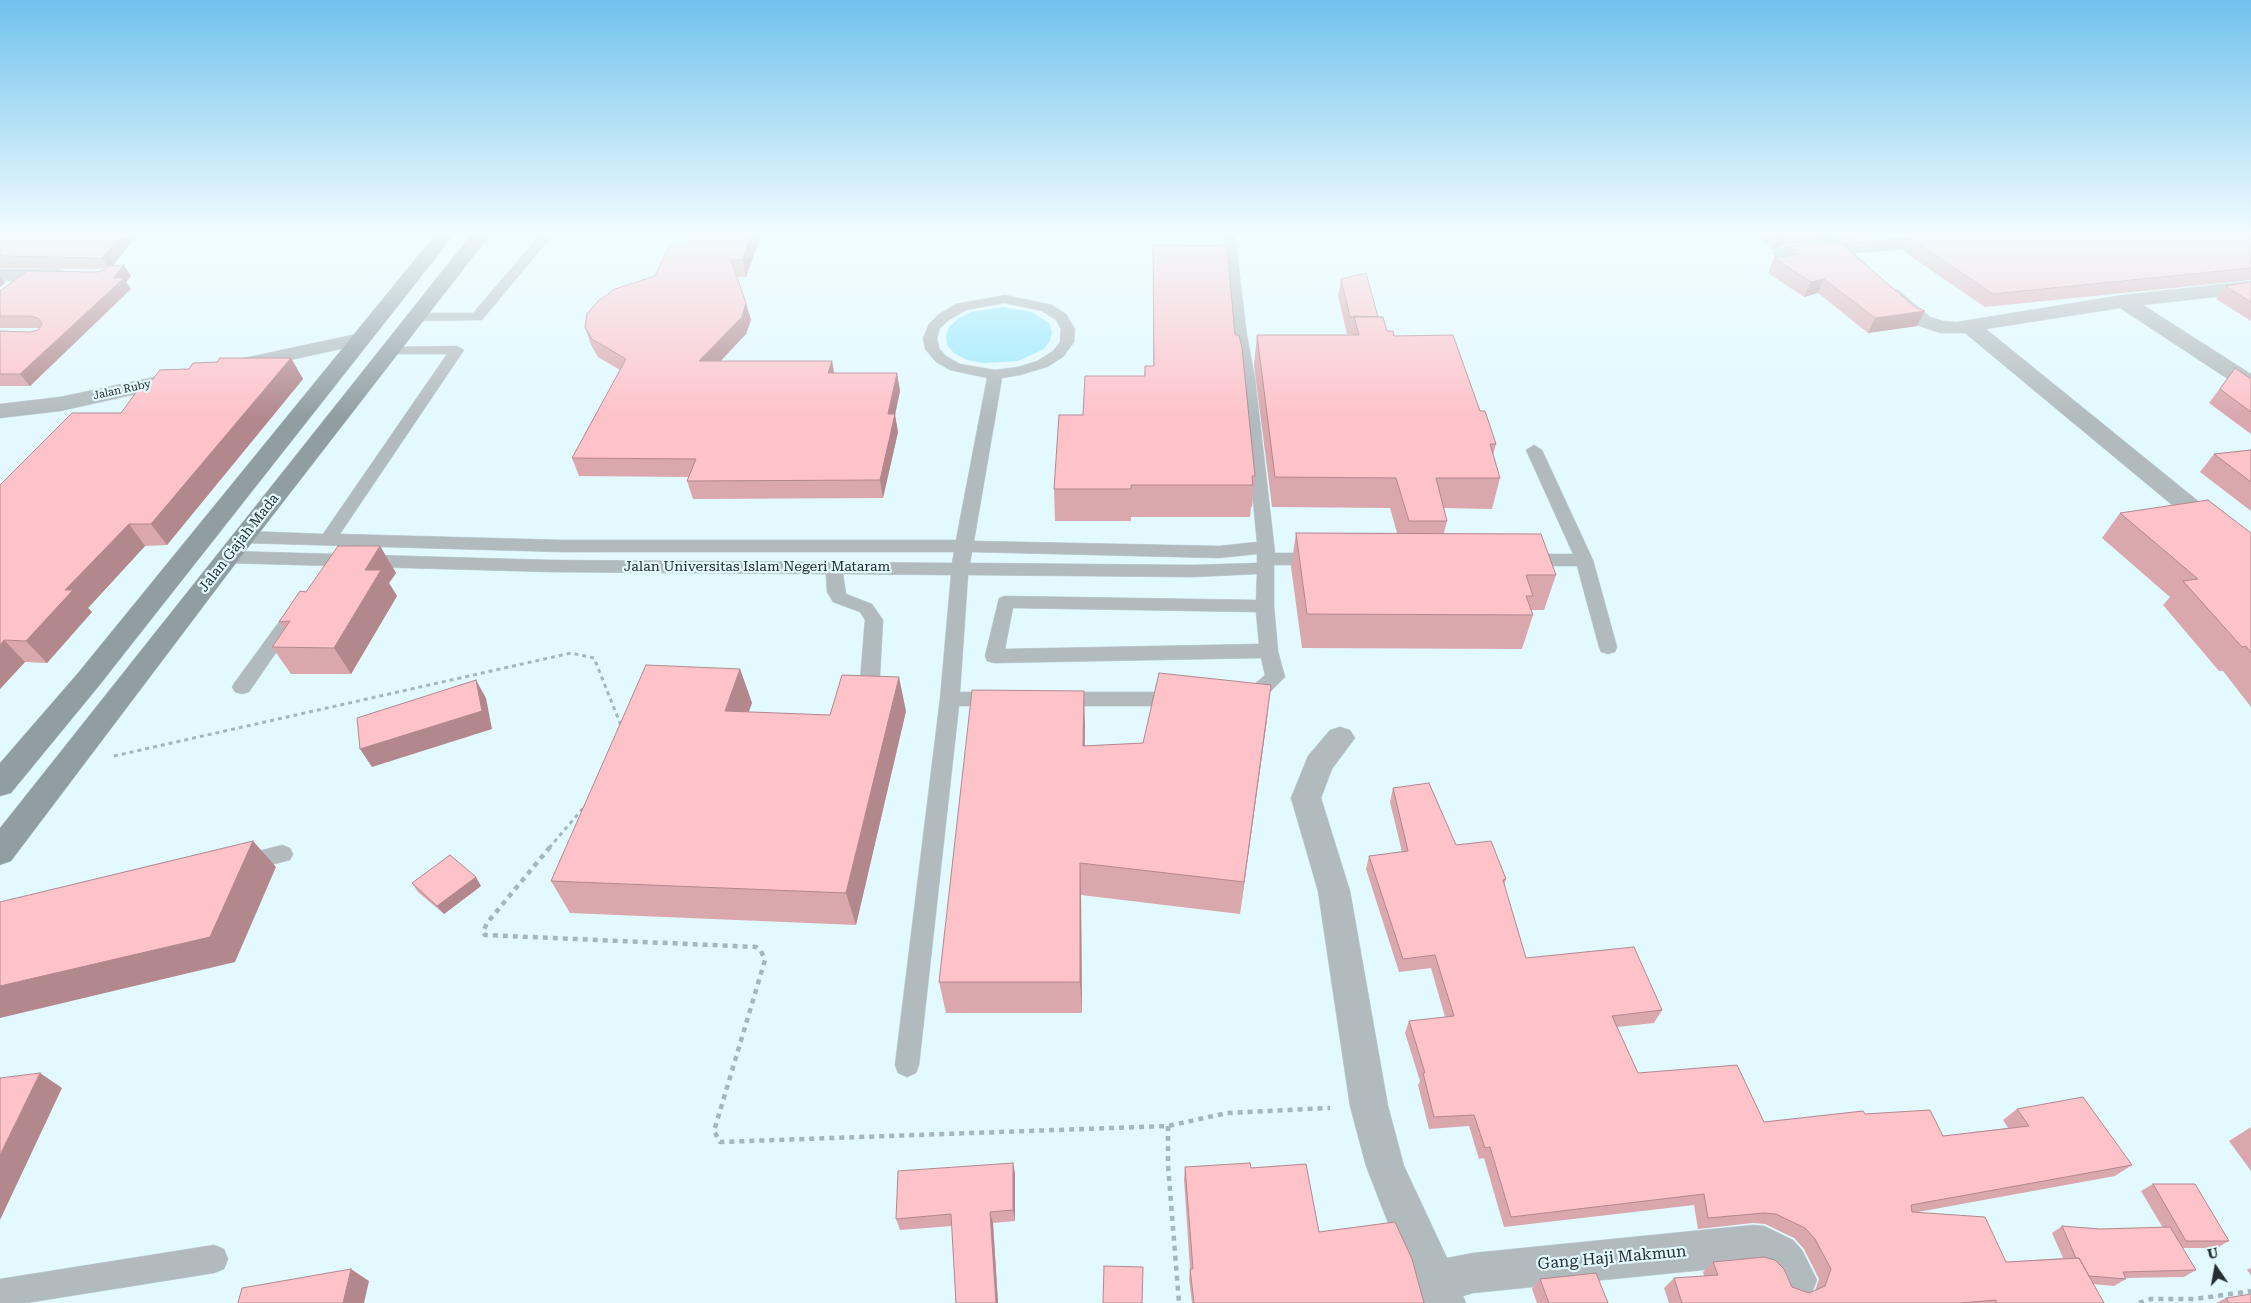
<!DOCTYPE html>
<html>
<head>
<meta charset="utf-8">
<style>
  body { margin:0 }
  #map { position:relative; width:2251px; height:1303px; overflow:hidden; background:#e2f9ff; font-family:"Roboto Serif",serif }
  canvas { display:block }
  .north { position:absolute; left:2191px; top:1243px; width:50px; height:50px; -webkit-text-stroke:4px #e2f9ff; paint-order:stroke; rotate:348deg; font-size:14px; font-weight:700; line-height:20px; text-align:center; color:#252d30 }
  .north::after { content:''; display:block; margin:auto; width:18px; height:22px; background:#252d30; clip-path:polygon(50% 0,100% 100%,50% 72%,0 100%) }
</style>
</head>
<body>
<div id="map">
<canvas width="2251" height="1303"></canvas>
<div class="north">U</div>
</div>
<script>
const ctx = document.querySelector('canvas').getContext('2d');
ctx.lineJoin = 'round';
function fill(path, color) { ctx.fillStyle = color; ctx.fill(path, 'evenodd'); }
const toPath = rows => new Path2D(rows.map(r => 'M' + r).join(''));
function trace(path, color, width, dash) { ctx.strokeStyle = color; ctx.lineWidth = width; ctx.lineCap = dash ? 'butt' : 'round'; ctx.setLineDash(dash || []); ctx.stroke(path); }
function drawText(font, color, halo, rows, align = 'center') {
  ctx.font = font + ' "Roboto Serif",serif'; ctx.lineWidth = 4.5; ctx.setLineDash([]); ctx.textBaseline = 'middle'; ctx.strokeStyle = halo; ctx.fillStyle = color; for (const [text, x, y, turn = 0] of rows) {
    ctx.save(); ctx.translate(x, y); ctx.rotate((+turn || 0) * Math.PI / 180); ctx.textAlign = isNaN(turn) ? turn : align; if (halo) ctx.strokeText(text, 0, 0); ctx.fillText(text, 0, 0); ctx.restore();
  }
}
fill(toPath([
  [1003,307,1032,312,1050,324,1052,333,1050,341,1044,349,1018,361,983,363,967,360,954,353,947,345,946,336,949,327,959,318,971,312]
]), '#9ae8fd');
const lane = toPath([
  [539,236,552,236,482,320,414,321,407,317,414,313,473,313,539,236],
  [1223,236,1235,236,1247,336,1255,378,1275,553,1318,553,1324,555,1327,559,1324,563,1318,565,1274,565,1274,606,1278,651,1285,677,1259,703,1248,705,1241,703,1238,698,1241,693,1247,691,1265,675,1261,658,994,663,987,661,985,656,999,598,1005,596,1256,600,1257,574,1193,577,968,575,960,692,995,692,1002,694,1005,699,1002,704,995,706,959,706,919,1065,916,1073,907,1077,898,1073,895,1065,940,699,951,575,843,574,846,594,872,604,883,620,879,693,876,698,869,700,862,698,859,693,865,620,860,612,833,602,827,592,826,574,551,572,227,563,221,561,218,557,221,553,227,551,551,560,952,563,954,552,562,552,244,543,238,541,235,537,238,533,244,531,323,534,447,354,389,354,384,353,382,350,384,347,457,346,464,350,340,534,562,540,956,540,987,378,950,370,936,362,925,349,923,338,929,324,939,314,956,304,1005,295,1052,305,1066,314,1075,329,1074,342,1063,357,1047,367,1020,375,1002,378,974,541,1219,546,1257,542,1241,378,1233,336,1223,236],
  [1005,303,1042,311,1056,320,1061,329,1060,342,1053,351,1037,361,1018,367,995,370,960,364,946,356,939,348,937,338,940,328,949,320,966,310,1005,303],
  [972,552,1219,558,1257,554,1257,563,1193,565,970,563,972,552],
  [1013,608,1256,612,1259,644,1005,649,1013,608],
  [1534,445,1542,450,1593,560,1617,647,1615,652,1608,654,1601,652,1599,647,1577,566,1525,566,1519,564,1516,560,1519,556,1525,554,1573,554,1526,450,1534,445],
  [298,602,304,604,307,608,304,612,249,692,242,694,235,692,232,687,235,682,292,604,298,602],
  [1060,692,1178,692,1185,694,1188,699,1185,704,1178,706,1060,706,1053,704,1050,699,1053,694,1060,692],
  [282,845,290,848,293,854,290,860,244,872,236,869,233,863,236,857,282,845],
  [214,1245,224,1249,228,1259,224,1269,214,1273,26,1303,0,1303,0,1279,214,1245]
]);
const street = toPath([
  [1814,236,1834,236,1842,243,1924,236,2000,236,1998,240,1991,242,1854,253,1868,266,1865,270,1858,272,1851,270,1833,254,1782,259,1775,257,1773,253,1775,249,1782,247,1821,244,1814,236],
  [0,269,58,269,65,271,68,275,65,279,58,281,0,281,0,269],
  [2251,281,2251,293,2143,305,2251,374,2251,391,2243,389,2120,308,1986,329,2251,544,2251,565,2242,563,1965,333,1940,333,1916,325,1881,294,1884,290,1891,288,1898,290,1930,317,1943,321,1957,322,2123,295,2251,281],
  [361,333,368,335,371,339,368,343,235,372,227,371,224,366,227,361,235,360,361,333],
  [183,371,191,372,194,377,191,382,60,411,0,418,0,404,60,397,183,371],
  [1340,727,1350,730,1355,738,1332,769,1321,798,1350,891,1388,1106,1404,1166,1447,1258,1473,1253,1753,1225,1764,1226,1793,1240,1802,1250,1817,1280,1811,1295,1796,1301,1781,1295,1774,1278,1765,1268,1753,1265,1473,1293,1463,1296,1466,1303,1424,1303,1390,1228,1366,1166,1350,1106,1318,891,1291,798,1308,756,1330,730,1340,727]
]);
const secondary = toPath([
  [434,236,453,236,98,687,11,793,0,796,0,763,78,673,434,236],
  [470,236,489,236,236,563,11,861,0,865,0,828,470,236]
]);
trace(lane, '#c0d4da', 1);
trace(street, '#c0d4da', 1);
trace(secondary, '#c0d4da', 1);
trace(toPath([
  [114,756,571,653,594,658,622,728],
  [549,848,584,807]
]), '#a4b7bc', 3, [4, 4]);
trace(toPath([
  [550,847,487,923,483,932,485,935,756,947,761,951,765,960,714,1131,720,1142,1168,1126,1227,1113,1330,1108],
  [1168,1126,1168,1165,1179,1303],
  [2139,1303,2151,1299,2195,1299,2251,1291]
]), '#a4b7bc', 4.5, [5, 5]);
fill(lane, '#b1babd');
fill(street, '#b1babd');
fill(secondary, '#909ea2');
fill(toPath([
  [0,236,137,236,113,265,131,276,126,282,131,289,30,386,0,386,0,331,30,332,38,330,39,328,0,328,0,291,97,272,106,269,0,268],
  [692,236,761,236,746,277,737,277,746,303,751,320,746,334,721,361,832,361,834,373,897,373,900,391,895,415,898,432,883,498,693,499,687,481,689,477,579,476,572,458,620,370,598,357,591,345,585,327,655,276,688,246],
  [1757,236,1820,236,1817,242,1782,245,1773,250],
  [1836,236,1870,236,1868,239,1843,241],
  [1881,236,1904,236,1884,238],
  [2247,236,2251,236,2251,280,1985,307,1903,251,1910,238,2249,237],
  [1153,245,1235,335,1255,476,1252,507,1251,507,1250,517,1131,517,1131,521,1055,521,1054,489,1144,376,1145,366,1153,366],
  [1791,246,1925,311,1917,326,1868,333,1818,293,1804,297,1768,273,1774,258,1787,256],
  [1341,279,1378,317,1387,331,1394,336,1480,411,1496,444,1493,455,1500,478,1492,509,1444,508,1447,521,1444,533,1556,575,1544,610,1531,610,1533,615,1522,649,1302,648,1291,567,1296,533,1397,533,1390,508,1272,507,1254,365,1257,335,1351,335,1352,334,1347,334,1338,296],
  [2251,282,2251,321,2216,299,2225,286],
  [291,358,303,379,167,545,145,546,88,608,92,612,47,663,25,662,0,689,0,485,121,413,144,390,189,369],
  [2235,368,2251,379,2251,434,2209,403],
  [2251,450,2251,511,2200,472,2214,454],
  [2120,513,2251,533,2251,707,2223,671,2219,671,2163,605,2170,597,2102,538],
  [380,546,396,573,389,583,397,596,351,674,291,674,272,647,285,630,279,622,306,592],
  [740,669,752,703,748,712,830,715,906,711,856,925,570,913,551,881],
  [1267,719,1240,914,1081,895,1082,1013,946,1013,939,982,1085,725,1085,746,1143,743],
  [1393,788,1456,845,1506,879,1504,885,1526,958,1662,1010,1654,1023,1617,1027,1638,1073,1764,1122,1865,1114,1943,1136,2008,1128,2003,1120,2017,1109,2132,1165,2115,1176,1918,1212,2006,1262,2063,1258,2052,1233,2062,1226,2100,1229,2163,1228,2141,1191,2153,1184,2229,1241,2217,1248,2182,1248,2196,1270,2184,1277,2125,1278,2126,1279,2114,1286,2093,1284,2104,1303,1669,1303,1664,1288,1674,1278,1704,1276,1703,1272,1713,1262,1809,1293,1815,1291,1819,1279,1804,1249,1794,1238,1765,1224,1753,1223,1698,1229,1694,1205,1504,1227,1484,1158,1479,1159,1469,1126,1429,1129,1418,1085,1420,1081,1405,1033,1409,1021,1445,1017,1431,968,1399,972,1366,869,1369,856,1402,852,1390,802],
  [412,883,481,886,444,914,418,892],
  [2251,1127,2251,1171,2229,1141],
  [1013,1163,1015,1174,1015,1221,993,1223,998,1303,956,1303,952,1226,900,1230,896,1219],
  [1185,1167,1251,1168,1319,1232,1424,1303,1192,1303,1189,1279,1190,1269,1184,1179],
  [2251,1268,2251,1275,2247,1270],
  [1540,1279,1608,1303,1537,1303,1532,1289],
  [2226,1298,2251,1303,2216,1303]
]), '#daa7ad');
fill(toPath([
  [121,236,137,236,110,269,102,258],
  [751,236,761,236,746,277,742,260],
  [1780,236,1786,236,1782,245,1773,250,1778,237],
  [124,265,131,276,126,282,131,289,30,386,20,374],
  [0,276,5,283,0,287],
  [1824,279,1818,293,1804,297,1811,282],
  [746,303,751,320,746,334,704,378,699,361],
  [1925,311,1917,326,1868,333,1875,318],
  [291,358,303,379,167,545,151,524],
  [832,361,835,378,828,373],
  [897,373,900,391,895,415,898,432,883,498,880,480,888,414],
  [129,524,145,546,88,608,92,612,47,663,26,641,65,590],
  [380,546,396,573,389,583,397,596,351,674,334,648,365,570],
  [4,640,25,662,0,689,0,645],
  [740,669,752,703,737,745,725,711],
  [899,677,906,711,856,925,846,893],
  [476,680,486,698,492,729,372,767,360,749],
  [1271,685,1267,719,1240,914,1244,882],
  [1084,691,1085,725,1084,780,1083,746],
  [253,841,276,867,235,962,0,1018,0,986],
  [1080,863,1081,895,1082,1013,1080,982],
  [476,877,481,886,444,914,437,906],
  [40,1073,62,1088,0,1220,0,1155],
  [1013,1163,1015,1174,1015,1221,1013,1210],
  [990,1212,993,1223,998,1303,996,1303],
  [351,1269,369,1281,364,1303,343,1303]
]), '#b2888d');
const building = toPath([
  [0,236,121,236,102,258,0,256,0,236],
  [692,236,751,236,742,260,731,260,746,303,742,317,699,361,832,361,828,373,897,373,888,414,895,414,880,480,687,481,696,459,572,458,626,359,592,339,585,327,587,314,598,301,615,289,655,276,669,246,688,246,692,236],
  [1938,236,2246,236,2251,238,2251,268,1993,294,1910,238,1938,236],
  [1839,242,1915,307,1925,311,1875,318,1824,279,1811,282,1774,258,1800,254,1791,246,1839,242],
  [1153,245,1227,246,1235,335,1239,335,1242,348,1255,476,1252,476,1253,485,1131,485,1131,489,1054,489,1059,415,1083,415,1085,376,1145,376,1145,366,1154,366,1153,245],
  [124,265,113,278,124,278,20,374,0,374,0,331,30,332,38,330,42,324,39,319,31,316,0,316,0,291,27,271,97,272,105,270,109,266,124,265],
  [1366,273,1378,317,1350,317,1341,279,1366,273],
  [2251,282,2251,302,2225,286,2251,282],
  [1354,316,1383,317,1387,331,1393,331,1394,336,1453,335,1480,411,1485,411,1496,444,1490,444,1500,478,1436,478,1447,521,1409,521,1396,478,1275,477,1257,335,1359,335,1354,316],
  [220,358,291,358,151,524,129,524,65,590,73,590,26,641,4,640,0,645,0,485,72,413,121,413,137,391,144,390,160,370,189,369,193,363,217,362,220,358],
  [2235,368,2251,379,2251,412,2220,389,2235,368],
  [2251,450,2251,482,2214,454,2251,450],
  [2208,500,2251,533,2251,653,2246,646,2242,647,2183,581,2198,579,2120,513,2208,500],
  [1296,533,1541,534,1556,575,1526,575,1533,596,1526,596,1533,615,1307,614,1296,533],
  [338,546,380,546,365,570,381,570,334,648,272,647,290,621,279,622,300,591,306,592,338,546],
  [646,665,740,669,725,711,830,715,842,675,899,677,846,893,551,881,646,665],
  [1159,673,1271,685,1244,882,1080,863,1080,982,939,982,972,690,1084,691,1083,746,1143,743,1159,673],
  [476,680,482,711,360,749,357,718,476,680],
  [1429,783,1456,845,1491,841,1506,879,1503,880,1526,958,1634,947,1662,1010,1612,1016,1638,1073,1737,1065,1764,1122,1863,1111,1865,1114,1930,1110,1943,1136,2029,1126,2017,1109,2083,1097,2132,1165,1911,1205,1912,1212,1985,1217,2006,1262,2079,1258,2104,1303,1996,1303,1996,1300,1960,1303,1682,1303,1674,1278,1718,1275,1713,1262,1764,1257,1775,1260,1784,1269,1792,1287,1809,1293,1825,1286,1831,1269,1815,1239,1805,1228,1776,1214,1764,1213,1708,1218,1704,1194,1511,1217,1490,1147,1485,1148,1474,1115,1434,1117,1423,1073,1425,1073,1409,1021,1454,1016,1435,955,1403,959,1369,856,1408,851,1393,788,1429,783],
  [253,841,210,937,0,986,0,902,253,841],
  [450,855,476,877,437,906,412,883,450,855],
  [40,1073,0,1155,0,1078,40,1073],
  [1013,1163,1013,1210,990,1212,996,1303,956,1303,951,1214,896,1219,898,1171,1013,1163],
  [1250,1163,1251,1168,1306,1164,1319,1232,1395,1222,1412,1259,1424,1303,1194,1303,1190,1269,1193,1269,1185,1167,1250,1163],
  [2153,1184,2195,1184,2229,1241,2186,1241,2153,1184],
  [2062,1226,2100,1229,2170,1227,2196,1270,2123,1272,2126,1279,2089,1276,2079,1258,2076,1258,2062,1226],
  [1104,1266,1143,1267,1142,1303,1103,1303,1104,1266],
  [351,1269,343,1303,238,1303,242,1288,351,1269],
  [1596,1273,1608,1303,1549,1303,1540,1279,1596,1273],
  [2251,1294,2251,1303,2229,1303,2226,1298,2251,1294]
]);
fill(building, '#fec2c9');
trace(building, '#b2888d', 1);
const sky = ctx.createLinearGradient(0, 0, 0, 418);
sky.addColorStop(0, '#71c2ed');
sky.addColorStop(0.56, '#f2fcff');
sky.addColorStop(1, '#f2fcff00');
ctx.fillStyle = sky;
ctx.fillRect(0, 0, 2251, 418);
drawText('11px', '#252d30', '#e2f9ff', [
  ["Jalan Ruby",122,390,-12]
]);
drawText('14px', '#252d30', '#e2f9ff', [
  ["Jalan Gajah Mada",239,543,-52],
  ["Jalan Universitas Islam Negeri Mataram",757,567]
]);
drawText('16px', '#252d30', '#e2f9ff', [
  ["Gang Haji Makmun",1612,1258,-5]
]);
</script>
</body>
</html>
